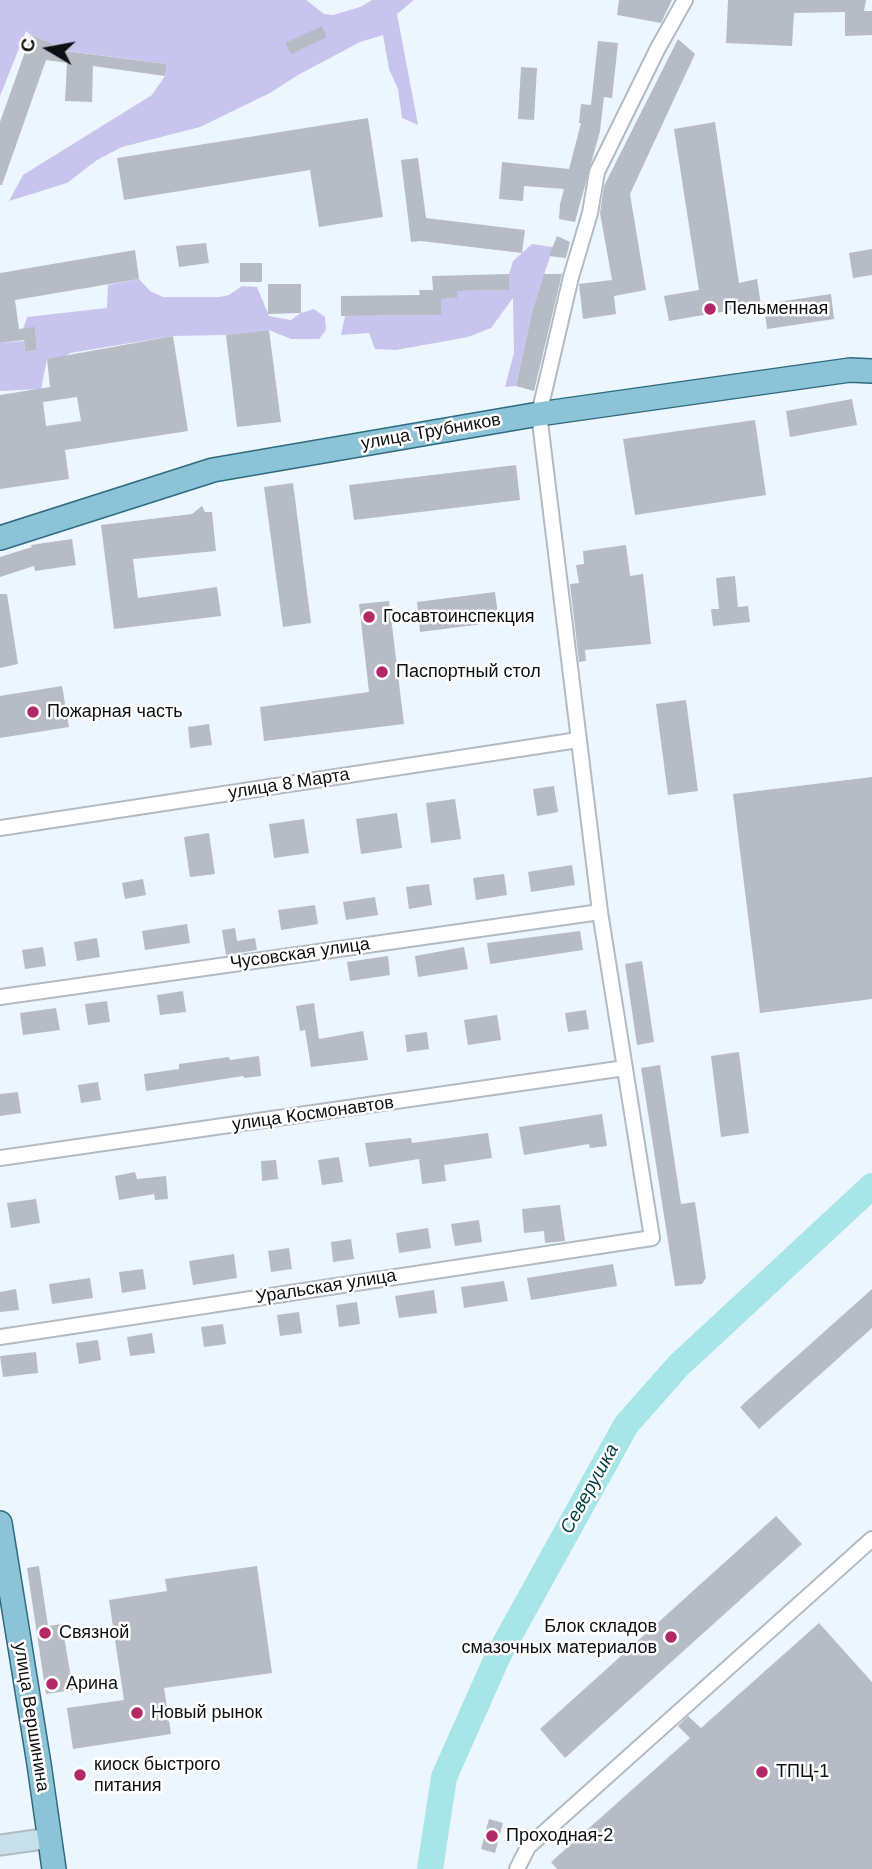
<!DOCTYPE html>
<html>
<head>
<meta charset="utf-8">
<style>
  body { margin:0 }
  #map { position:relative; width:872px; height:1869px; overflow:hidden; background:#ecf6fe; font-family:Helvetica,sans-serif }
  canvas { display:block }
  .north { position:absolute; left:14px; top:14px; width:70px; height:70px; -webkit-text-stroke:5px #fff; paint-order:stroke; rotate:280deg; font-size:19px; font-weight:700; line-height:28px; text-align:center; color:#0d1013 }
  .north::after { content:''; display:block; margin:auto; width:24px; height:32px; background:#0d1013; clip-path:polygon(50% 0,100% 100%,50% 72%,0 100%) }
</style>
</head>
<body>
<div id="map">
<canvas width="872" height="1869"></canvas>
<div class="north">С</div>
</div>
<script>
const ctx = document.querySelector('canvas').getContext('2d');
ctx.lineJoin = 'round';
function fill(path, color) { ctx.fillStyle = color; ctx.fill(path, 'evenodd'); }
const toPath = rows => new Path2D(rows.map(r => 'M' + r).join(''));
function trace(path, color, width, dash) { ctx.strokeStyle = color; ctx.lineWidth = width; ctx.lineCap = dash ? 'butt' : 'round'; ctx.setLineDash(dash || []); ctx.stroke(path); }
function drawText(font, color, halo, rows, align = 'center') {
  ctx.font = font + ' Helvetica,sans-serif'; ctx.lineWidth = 5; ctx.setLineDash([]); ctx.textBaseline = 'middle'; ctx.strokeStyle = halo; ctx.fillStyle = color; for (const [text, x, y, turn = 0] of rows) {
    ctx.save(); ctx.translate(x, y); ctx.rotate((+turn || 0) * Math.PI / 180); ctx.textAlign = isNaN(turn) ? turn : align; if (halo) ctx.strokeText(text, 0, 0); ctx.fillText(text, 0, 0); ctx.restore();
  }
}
fill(toPath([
  [0,0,306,0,324,14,333,15,360,7,372,0,414,0,397,14,418,125,402,118,398,89,389,69,383,35,360,42,298,75,270,93,200,127,122,147,97,160,67,183,9,201,23,175,152,95,165,76,167,64,60,50,49,51,52,43,31,35,26,31,0,96],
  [532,244,553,247,532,312,516,386,505,387,514,353,513,298,491,328,468,337,396,350,375,349,369,333,341,335,345,316,441,315,441,299,456,298,457,291,509,290,509,274,513,261],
  [139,279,150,291,163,297,219,297,229,295,242,286,257,287,269,316,291,320,301,313,314,309,325,317,326,330,319,339,291,339,269,330,226,335,173,336,70,353,65,357,47,359,41,389,0,391,0,343,24,341,25,352,37,350,35,328,23,329,27,317,107,308,108,285]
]), '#c9c4ed');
trace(toPath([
  [430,1869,444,1777,498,1656,626,1425,678,1366,872,1186]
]), '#a8e5e9', 26);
fill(toPath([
  [619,0,672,0,661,23,617,15],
  [728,0,866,0,864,11,872,11,872,35,845,36,845,12,794,13,792,46,726,43],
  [322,26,327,37,291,54,285,43],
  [31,35,52,43,50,49,167,64,165,76,93,66,92,102,65,101,67,63,46,60,2,185,0,185,0,122],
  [678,39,695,54,630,194,646,290,614,296,616,314,583,319,579,284,612,280,600,213,604,186],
  [598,41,618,43,612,98,604,97,600,131,575,222,559,219,560,204,564,189,524,186,523,201,499,199,502,162,569,169,581,123,579,123,581,104,591,105],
  [521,67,537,68,534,120,518,119],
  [368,118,383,217,319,227,310,170,124,200,117,158],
  [715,122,739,283,757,279,761,305,669,321,664,296,699,290,674,129],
  [418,158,426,218,525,230,522,253,421,241,411,242,401,160],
  [557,236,570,242,566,258,549,256],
  [206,243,209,263,179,267,176,246],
  [872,249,872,275,853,278,849,253],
  [135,250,139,279,15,300,19,329,35,327,37,350,25,352,24,340,0,343,0,273],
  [240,263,262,263,262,282,240,282],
  [509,274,509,290,457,291,457,298,441,299,441,315,341,316,341,296,420,295,419,290,433,290,432,276],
  [544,274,562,274,534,391,516,386,532,312],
  [268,284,301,284,301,313,268,314],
  [831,294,834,319,767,329,764,304],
  [269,330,281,422,237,427,226,335],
  [173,336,188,431,65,450,69,479,0,489,0,395,50,387,47,359],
  [77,397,81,421,46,426,43,402],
  [852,399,857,425,790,437,786,411],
  [755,420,766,495,635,515,623,439],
  [516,465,520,500,354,520,349,485],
  [293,483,311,623,283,627,264,487],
  [202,506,205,512,212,512,216,551,133,559,138,598,217,587,221,616,114,629,101,525,192,514],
  [72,539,76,565,35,571,34,566,0,577,0,557,32,547,31,545],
  [626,545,630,576,643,574,651,644,585,650,586,661,579,662,570,584,579,583,576,565,584,564,583,551],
  [735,576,738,607,748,606,750,622,713,626,711,609,719,609,716,578],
  [495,592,499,622,420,632,417,602],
  [0,594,7,594,18,664,0,668],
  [389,601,404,724,264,741,260,707,369,692,359,604],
  [62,686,69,727,0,738,0,696],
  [686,700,698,791,668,795,656,704],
  [209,724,212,745,190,748,188,727],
  [872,777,872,999,760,1013,733,794],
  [554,786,558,812,537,816,533,789],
  [455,799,461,839,431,843,426,803],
  [397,813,402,848,361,854,356,819],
  [304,819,309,853,274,858,269,824],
  [209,833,215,874,190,877,184,837],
  [572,865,575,885,531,892,528,872],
  [504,874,507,895,476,900,473,878],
  [143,879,146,895,125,899,122,883],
  [429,884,432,905,409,909,406,887],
  [375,897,378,915,346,920,343,902],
  [315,905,318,924,281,930,278,910],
  [187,924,190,943,145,950,142,931],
  [235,928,237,941,255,938,257,950,226,955,222,930],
  [580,931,583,950,490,964,487,943],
  [97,938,100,957,77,961,74,942],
  [43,947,46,966,25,969,22,950],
  [464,947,468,969,418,977,415,956],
  [388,956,390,975,350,981,347,962],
  [642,961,654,1042,637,1045,625,964],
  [183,991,186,1012,160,1015,157,995],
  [107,1001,110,1022,88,1025,85,1004],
  [314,1003,319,1039,363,1031,368,1060,311,1067,305,1030,300,1031,296,1006],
  [56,1008,60,1030,23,1035,20,1013],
  [586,1010,589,1029,568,1032,565,1013],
  [497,1015,501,1040,468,1045,464,1020],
  [427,1032,429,1049,407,1052,405,1035],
  [739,1052,749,1133,721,1137,711,1056],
  [259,1056,261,1076,244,1078,243,1076,146,1091,144,1074,179,1069,179,1064,229,1057,230,1060],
  [660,1065,681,1204,695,1202,706,1278,702,1284,675,1286,641,1068],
  [98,1082,101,1100,81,1103,78,1085],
  [18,1092,21,1113,0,1116,0,1094],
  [602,1114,607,1146,590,1148,589,1144,524,1155,519,1127],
  [488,1133,492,1158,444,1165,446,1181,422,1184,419,1159,369,1167,365,1143,411,1138,412,1143],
  [339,1157,343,1182,322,1185,318,1160],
  [276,1160,278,1179,262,1181,261,1161],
  [135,1172,137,1179,166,1176,168,1199,155,1200,154,1194,119,1200,115,1176],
  [36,1199,40,1223,11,1228,7,1203],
  [560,1205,565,1241,545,1243,544,1231,524,1233,522,1209],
  [479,1220,482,1242,455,1246,451,1224],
  [428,1228,431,1248,399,1253,396,1233],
  [351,1239,354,1259,333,1262,331,1242],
  [289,1248,292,1269,271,1272,268,1251],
  [234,1254,237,1278,193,1285,189,1261],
  [613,1264,617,1286,531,1300,527,1278],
  [143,1269,146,1289,122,1293,119,1272],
  [90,1278,93,1298,52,1304,49,1284],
  [504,1281,508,1301,464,1308,461,1287],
  [16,1289,19,1310,0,1312,0,1292],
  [872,1289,872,1328,759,1429,740,1407],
  [434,1290,437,1313,399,1318,395,1296],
  [357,1302,360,1324,339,1327,336,1305],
  [299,1312,302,1333,280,1336,277,1315],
  [223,1324,226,1344,204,1347,201,1327],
  [152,1333,155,1353,130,1356,127,1337],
  [98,1340,101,1360,79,1364,76,1343],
  [36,1352,38,1373,3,1377,0,1356],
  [776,1516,802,1544,565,1758,540,1729],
  [39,1566,48,1626,62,1624,73,1690,46,1694,27,1568],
  [257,1566,272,1673,164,1688,171,1734,73,1749,67,1708,124,1700,109,1600,167,1591,165,1579],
  [819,1623,872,1682,872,1869,557,1869,551,1862,690,1738,678,1726,688,1716,701,1728],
  [489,1819,503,1823,495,1853,481,1849]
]), '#b7bbc6');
const street = toPath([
  [0,828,578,740],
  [0,997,600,912],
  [0,1158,625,1068],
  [0,1337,652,1238,600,912,539,414,571,277,590,213,597,172,658,48,685,0],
  [517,1869,528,1847,872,1539]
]);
const secondary = toPath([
  [0,1845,50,1838]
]);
const primary = toPath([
  [0,538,213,470,539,414,850,370,872,371],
  [0,1523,39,1764,54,1869]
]);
trace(street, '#b2bbc3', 18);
trace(secondary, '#b2bbc3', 23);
trace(primary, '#2f6a80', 26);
trace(street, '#fff', 14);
trace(secondary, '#c6e1ea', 19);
trace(primary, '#8dc3d6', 23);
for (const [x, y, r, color] of [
  [710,309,7,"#b22765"],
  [369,617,7,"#b22765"],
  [382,672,7,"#b22765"],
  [33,712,7,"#b22765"],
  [45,1633,7,"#b22765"],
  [671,1637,7,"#b22765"],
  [52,1684,7,"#b22765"],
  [137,1713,7,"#b22765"],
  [762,1772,7,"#b22765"],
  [80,1775,7,"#b22765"],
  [492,1836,7,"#b22765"]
]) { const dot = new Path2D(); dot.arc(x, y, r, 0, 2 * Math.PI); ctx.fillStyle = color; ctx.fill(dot); trace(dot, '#fff', 2.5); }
drawText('18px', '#0d1013', '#fff', [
  ["Пельменная",724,309],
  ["Госавтоинспекция",383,617],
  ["Паспортный стол",396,672],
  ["Пожарная часть",47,712],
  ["Блок складов",657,1627,"right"],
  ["смазочных материалов",657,1648,"right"],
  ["Связной",59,1633],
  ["Арина",66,1684],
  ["Новый рынок",151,1713],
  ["киоск быстрого",94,1765],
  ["питания",94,1786],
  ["ТПЦ-1",776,1772],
  ["Проходная-2",506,1836]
], 'left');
drawText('18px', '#0d1013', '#fff', [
  ["улица Трубников",431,432,-10],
  ["улица 8 Марта",289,784,-9],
  ["Чусовская улица",300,954,-8],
  ["улица Космонавтов",313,1114,-8],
  ["Уральская улица",326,1287,-9],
  ["улица Вершинина",31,1717,81]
]);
drawText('italic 19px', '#033f42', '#fff', [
  ["Северушка",590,1489,-61]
]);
</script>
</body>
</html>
